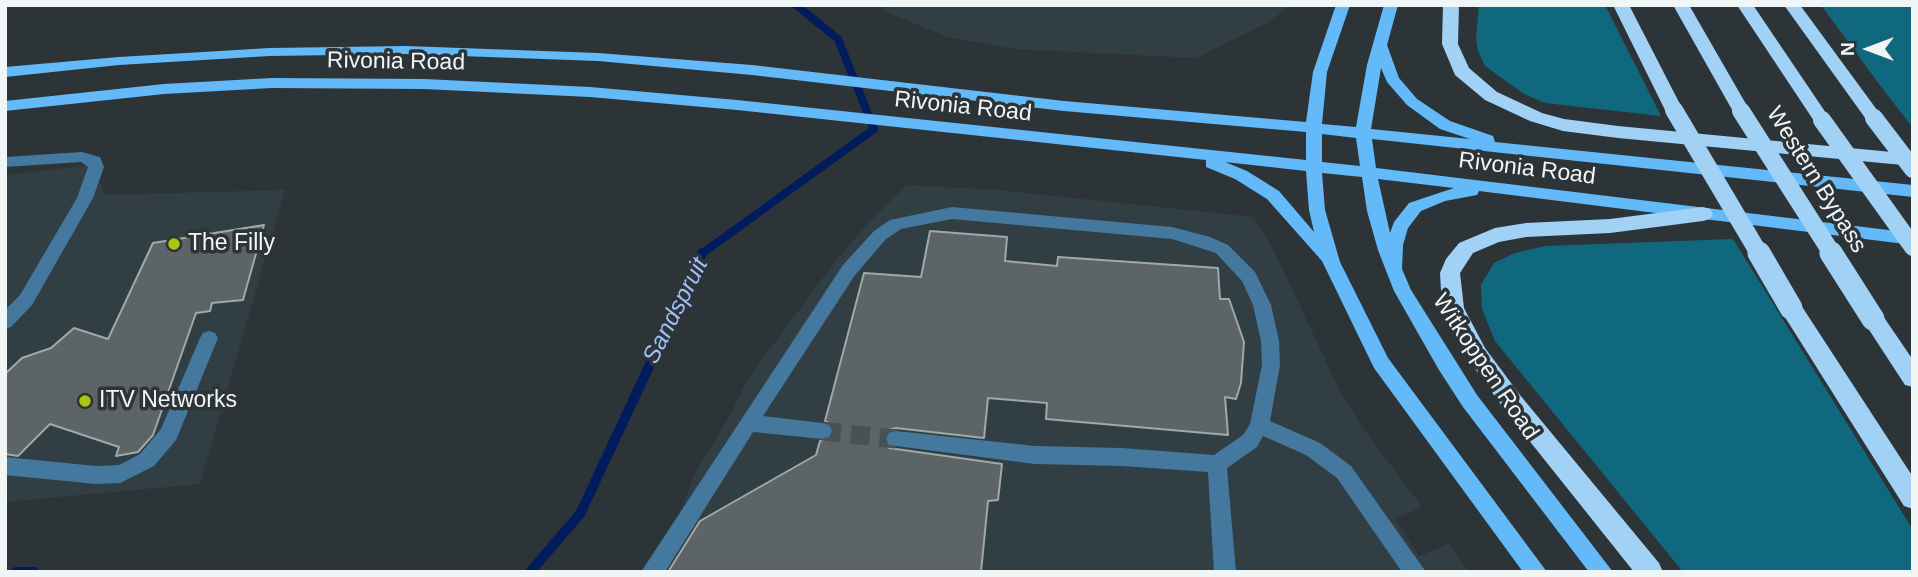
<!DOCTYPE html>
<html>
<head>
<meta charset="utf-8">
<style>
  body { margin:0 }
  #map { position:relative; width:1918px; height:577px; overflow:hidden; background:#2d3437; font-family:Helvetica,sans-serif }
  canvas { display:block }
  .frame { position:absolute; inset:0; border:7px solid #f0f5f6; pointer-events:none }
  .north { position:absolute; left:1834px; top:14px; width:70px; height:70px; -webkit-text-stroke:5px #2d3437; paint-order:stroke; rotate:270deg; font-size:19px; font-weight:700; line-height:28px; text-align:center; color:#f0f5f6 }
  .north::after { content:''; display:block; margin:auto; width:24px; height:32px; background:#f0f5f6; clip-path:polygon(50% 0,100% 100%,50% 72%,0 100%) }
</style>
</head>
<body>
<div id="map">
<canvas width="1918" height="577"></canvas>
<div class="frame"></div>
<div class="north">N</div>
</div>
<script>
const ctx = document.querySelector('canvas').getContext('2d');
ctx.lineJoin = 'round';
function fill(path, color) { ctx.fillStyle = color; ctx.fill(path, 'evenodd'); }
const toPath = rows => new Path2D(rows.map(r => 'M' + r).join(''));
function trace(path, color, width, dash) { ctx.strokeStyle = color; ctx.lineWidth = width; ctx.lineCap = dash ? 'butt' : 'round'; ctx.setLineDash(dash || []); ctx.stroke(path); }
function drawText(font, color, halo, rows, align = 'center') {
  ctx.font = font + ' Helvetica,sans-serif'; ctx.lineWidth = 7; ctx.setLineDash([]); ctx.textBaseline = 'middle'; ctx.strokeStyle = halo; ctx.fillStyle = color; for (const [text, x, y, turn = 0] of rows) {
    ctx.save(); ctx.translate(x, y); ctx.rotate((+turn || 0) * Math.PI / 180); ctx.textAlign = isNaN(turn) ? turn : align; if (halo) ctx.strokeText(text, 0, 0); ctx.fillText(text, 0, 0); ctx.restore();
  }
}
fill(toPath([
  [877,5,1292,5,1265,24,1196,58,1014,49,947,37,889,13],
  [94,165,104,195,285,190,200,484,5,502,5,175],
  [907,185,997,190,1254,217,1277,257,1340,391,1363,428,1422,507,1395,519,1419,556,1449,544,1469,572,641,572,682,508,695,473,728,419,747,380,834,263,868,223]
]), '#313f44');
fill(toPath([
  [1479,5,1605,5,1661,116,1545,103,1524,94,1485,66,1478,51,1476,38],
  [1821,5,1913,5,1913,128,1879,84],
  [1733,239,1913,530,1913,572,1683,572,1495,341,1482,309,1481,285,1494,263,1515,253,1545,246]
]), '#10687e');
trace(toPath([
  [700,255,874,129,838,39,796,5]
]), '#001c5c', 8);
trace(toPath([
  [16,572,34,572],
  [530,572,580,514,702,253]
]), '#001c5c', 10);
const building = toPath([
  [264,225,243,300,212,303,210,311,196,313,153,435,138,452,116,456,119,447,50,424,18,456,5,454,5,374,22,358,51,348,74,328,108,339,153,243,264,225],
  [930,231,1007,237,1005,261,1057,266,1058,257,1218,268,1220,299,1229,299,1244,342,1241,383,1236,399,1225,397,1228,435,1046,419,1047,403,988,398,984,438,896,428,888,430,884,438,889,448,1002,464,998,500,988,501,981,572,668,572,700,521,816,455,820,441,831,438,834,430,831,424,825,421,864,273,921,277,930,231]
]);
fill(building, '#5c6465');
trace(building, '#9fa9a9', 2);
trace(toPath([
  [822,431,896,439]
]), '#4a5154', 19, [19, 10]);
fill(toPath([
  [82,152,100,157,104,167,93,198,32,305,11,327,5,329,5,310,20,295,77,198,88,167,81,162,5,167,5,157,82,152],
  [952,207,1172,227,1210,237,1228,245,1255,272,1271,305,1279,341,1280,365,1270,421,1320,443,1351,466,1426,572,1402,572,1337,478,1306,455,1263,436,1257,447,1227,468,1236,572,1214,572,1208,472,1122,466,1035,464,889,445,886,439,889,433,896,431,1035,446,1122,448,1214,455,1243,435,1250,424,1262,365,1261,341,1253,305,1242,281,1216,253,1172,239,952,219,901,229,886,239,855,275,763,416,822,423,829,425,832,431,829,437,822,439,753,432,665,572,641,572,843,265,874,231,890,220,952,207],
  [209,331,215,333,218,338,176,440,154,466,120,483,96,484,5,475,5,457,96,466,119,465,140,454,161,429,200,338,203,333,209,331]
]), '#45789e');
fill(toPath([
  [1336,5,1350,5,1327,72,1322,124,1356,127,1367,65,1384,5,1398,5,1387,45,1399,78,1417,99,1450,121,1493,136,1495,142,1913,185,1913,197,1372,139,1376,168,1913,233,1913,245,1479,191,1477,195,1445,201,1421,211,1408,228,1403,245,1402,269,1411,290,1477,395,1613,572,1589,572,1463,407,1439,370,1394,291,1378,250,1367,211,1362,177,1322,173,1325,210,1340,262,1388,358,1547,572,1523,572,1374,368,1322,261,1267,199,1235,179,1206,167,1206,160,737,110,590,97,424,89,272,88,164,94,5,111,5,101,164,84,272,78,424,79,590,87,737,100,1306,160,1306,132,1064,111,752,75,598,61,406,54,270,56,119,65,5,77,5,67,119,57,270,48,406,46,598,53,752,65,1064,101,1306,122,1313,72,1336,5],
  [1381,68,1387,82,1407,105,1440,129,1470,139,1371,129,1381,68],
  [1322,134,1356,138,1360,166,1322,162,1322,134],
  [1225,162,1306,171,1309,210,1314,232,1279,191,1247,171,1225,162],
  [1378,179,1454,188,1409,203,1394,222,1390,233,1378,179]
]), '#64baf8');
fill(toPath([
  [1443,5,1459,5,1458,44,1469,68,1497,92,1542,113,1564,119,1618,126,1913,154,1913,166,1618,138,1563,131,1530,121,1485,100,1455,75,1442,44,1443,5],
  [1613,5,1629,5,1683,110,1680,114,1668,114,1665,110,1613,5],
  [1673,5,1689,5,1750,111,1747,115,1735,115,1673,5],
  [1737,5,1753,5,1828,116,1831,120,1828,124,1816,124,1737,5],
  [1784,5,1800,5,1880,114,1883,118,1880,122,1868,122,1784,5],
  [1703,207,1710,209,1713,214,1710,219,1703,221,1610,233,1526,237,1499,242,1473,253,1460,273,1464,308,1485,348,1520,395,1659,563,1663,572,1634,572,1504,409,1469,360,1442,308,1440,273,1446,259,1459,243,1495,228,1526,223,1610,219,1703,207],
  [1791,300,1799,302,1913,477,1913,509,1904,506,1783,314,1780,308,1783,302,1791,300],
  [1873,311,1881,313,1913,360,1913,387,1905,385,1862,319,1865,313,1873,311]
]), '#a1d1f5');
trace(toPath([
  [1674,110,1760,255],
  [1741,111,1833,255],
  [1874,118,1913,169],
  [1822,120,1913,247]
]), '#a1d1f5', 18);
trace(toPath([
  [1759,253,1791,308],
  [1831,253,1873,319]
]), '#a1d1f5', 23);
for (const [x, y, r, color] of [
  [174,244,7,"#adc60e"],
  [85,401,7,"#adc60e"]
]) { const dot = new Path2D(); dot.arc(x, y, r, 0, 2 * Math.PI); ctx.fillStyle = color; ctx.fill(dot); trace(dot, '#2d3437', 2.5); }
drawText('23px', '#f0f5f6', '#2d3437', [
  ["Rivonia Road",396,62,1],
  ["Rivonia Road",963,107,6],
  ["Rivonia Road",1527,169,7],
  ["Western Bypass",1816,180,58],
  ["Witkoppen Road",1485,367,56]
]);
drawText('23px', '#f0f5f6', '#2d3437', [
  ["The Filly",188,244],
  ["ITV Networks",99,401]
], 'left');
drawText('italic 24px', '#9fbff9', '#2d3437', [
  ["Sandspruit",676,311,-63]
]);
</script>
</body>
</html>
